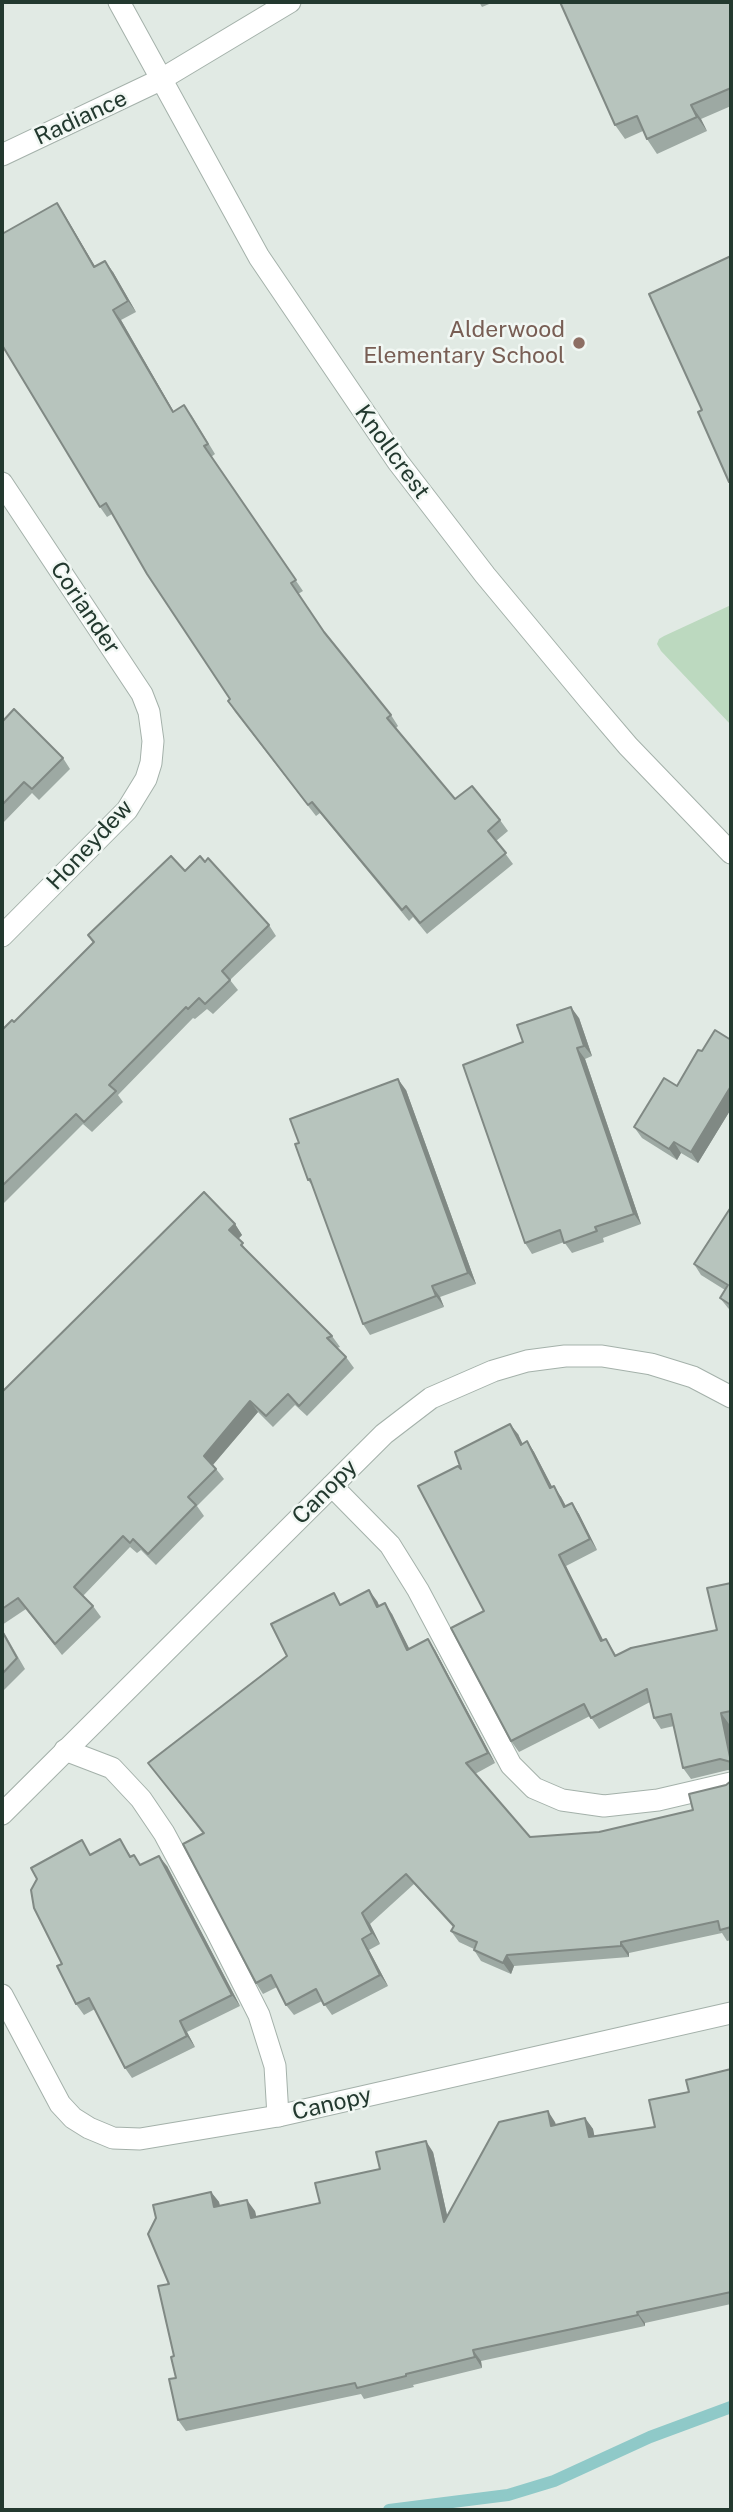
<!DOCTYPE html>
<html>
<head>
<meta charset="utf-8">
<style>
  body { margin:0 }
  #map { position:relative; width:733px; height:2512px; overflow:hidden; background:#e1eae4; font-family:"Public Sans",sans-serif }
  canvas { display:block }
  .frame { position:absolute; inset:0; border:4px solid #23392f; pointer-events:none }
</style>
</head>
<body>
<div id="map">
<canvas width="733" height="2512"></canvas>
<div class="frame"></div>
</div>
<script>
const ctx = document.querySelector('canvas').getContext('2d');
ctx.lineJoin = 'round';
function fill(path, color) { ctx.fillStyle = color; ctx.fill(path, 'evenodd'); }
const toPath = rows => new Path2D(rows.map(r => 'M' + r).join(''));
function trace(path, color, width, dash) { ctx.strokeStyle = color; ctx.lineWidth = width; ctx.lineCap = dash ? 'butt' : 'round'; ctx.setLineDash(dash || []); ctx.stroke(path); }
function drawText(font, color, halo, rows, align = 'center') {
  ctx.font = font + ' "Public Sans",sans-serif'; ctx.lineWidth = 5; ctx.setLineDash([]); ctx.textBaseline = 'middle'; ctx.strokeStyle = halo; ctx.fillStyle = color; for (const [text, x, y, turn = 0] of rows) {
    ctx.save(); ctx.translate(x, y); ctx.rotate((+turn || 0) * Math.PI / 180); ctx.textAlign = isNaN(turn) ? turn : align; if (halo) ctx.strokeText(text, 0, 0); ctx.fillText(text, 0, 0); ctx.restore();
  }
}
fill(toPath([
  [731,605,731,725,661,651,657,644,659,639,664,636]
]), '#bcd9bf');
trace(toPath([
  [389,2510,508,2495,554,2481,650,2437,731,2407]
]), '#8fc9c8', 12);
const service = toPath([
  [160,80,290,2],
  [332,1486,390,1545,418,1590,511,1765,534,1788,562,1800,604,1806,658,1800,731,1783],
  [65,1750,112,1768,141,1799,164,1833,216,1930,259,2015,275,2066,278,2116]
]);
const minor = toPath([
  [2,155,160,80],
  [2,483,142,694,149,712,153,741,151,763,146,779,127,810,2,936],
  [2,1814,384,1434,431,1398,493,1371,527,1361,565,1356,602,1356,651,1364,693,1377,731,1397],
  [2,1995,60,2104,73,2118,89,2128,113,2138,140,2139,278,2116,731,2013]
]);
const tertiary = toPath([
  [119,2,259,257,398,462,485,575,588,699,628,746,731,853]
]);
trace(service, '#a4b1aa', 23);
trace(minor, '#a4b1aa', 23);
trace(tertiary, '#a4b1aa', 23);
trace(service, '#fff', 21);
trace(minor, '#fff', 21);
trace(tertiary, '#fff', 21);
fill(toPath([
  [479,2,494,2,482,7],
  [731,2,731,106,701,119,707,131,657,154,647,139,643,131,625,139,615,125],
  [57,203,64,214,95,267,113,272,136,312,121,320,174,412,184,405,192,416,215,454,211,457,303,591,298,594,325,634,391,715,398,726,396,728,455,799,500,820,508,831,496,841,513,864,427,934,413,917,409,921,320,813,316,816,235,712,228,701,230,699,112,514,107,517,100,507],
  [2,722,63,758,70,769,39,800,32,793,2,824],
  [185,871,269,925,276,936,230,980,238,990,213,1014,207,1009,195,1019,193,1018,118,1095,123,1102,92,1132,83,1124,2,1205,2,1030,14,1022,93,943,88,935],
  [579,1018,592,1056,585,1059,641,1224,603,1238,604,1242,572,1253,564,1242,532,1254,525,1243,523,1042],
  [731,1040,731,1109,698,1163,681,1153,677,1160,642,1138,634,1127,677,1086,702,1051],
  [406,1090,476,1284,440,1297,444,1307,370,1335,363,1324,314,1188,308,1180,299,1143],
  [731,1207,731,1311,728,1308,720,1298,725,1290,701,1275,694,1264],
  [235,1224,242,1235,238,1239,250,1254,332,1336,340,1347,337,1348,346,1357,354,1368,307,1416,295,1405,273,1427,258,1412,213,1465,224,1479,197,1506,204,1516,156,1565,141,1550,137,1553,130,1547,83,1596,93,1606,101,1617,62,1655,26,1609,2,1625,2,1392],
  [518,1434,522,1444,527,1441,534,1452,552,1487,561,1497,566,1506,572,1503,579,1514,597,1550,566,1566,603,1640,606,1639,616,1655,717,1630,731,1583,731,1723,729,1724,731,1736,731,1771,728,1770,691,1779,683,1768,674,1726,661,1729,654,1718,650,1702,599,1729,590,1716,519,1752,511,1741,484,1611,461,1469],
  [377,1601,379,1606,392,1614,409,1649,435,1650,495,1763,475,1774,530,1837,599,1832,693,1810,731,1781,731,1940,727,1941,722,1933,629,1953,629,1957,514,1966,511,1974,481,1961,474,1950,474,1949,459,1942,451,1931,453,1927,414,1884,370,1924,380,1944,369,1950,388,1986,332,2015,322,2001,294,2015,286,2005,277,1987,263,1994,256,1983,203,1834,148,1763,287,1656,342,1604],
  [2,1629,25,1669,2,1692],
  [127,1850,131,1856,141,1865,167,1866,240,2006,187,2032,195,2047,132,2078,125,2068,95,2009,84,2015,76,2004,62,1964,91,1854],
  [731,2069,731,2304,645,2323,645,2326,481,2361,482,2368,413,2385,414,2387,364,2399,361,2394,186,2431,178,2420,176,2378,169,2284,211,2192,219,2202,220,2206,255,2211,256,2217,320,2203,380,2169,433,2152,447,2215,555,2122,556,2125,585,2118,593,2129,594,2136,655,2127,689,2092]
]), '#9da9a3');
fill(toPath([
  [691,105,701,119,707,131,697,117],
  [57,203,64,214,102,278,94,267],
  [105,261,113,272,136,312,128,301],
  [113,310,121,320,180,423,173,412],
  [571,1007,579,1018,592,1056,584,1046],
  [577,1048,585,1059,641,1224,634,1214],
  [398,1079,406,1090,476,1284,468,1273],
  [731,1086,731,1109,698,1163,691,1152],
  [674,1142,681,1153,677,1160,669,1149],
  [235,1224,242,1235,237,1240,229,1230],
  [432,1286,440,1297,444,1307,436,1296],
  [250,1401,258,1412,211,1467,204,1456],
  [510,1424,518,1434,528,1455,521,1445],
  [527,1441,534,1452,558,1498,550,1488],
  [554,1486,561,1497,572,1518,564,1507],
  [572,1503,579,1514,597,1550,590,1539],
  [559,1555,566,1566,609,1652,601,1641],
  [369,1590,377,1601,385,1618,377,1607],
  [385,1603,392,1614,415,1660,407,1650],
  [428,1639,435,1650,495,1763,488,1753],
  [721,1713,729,1724,731,1736,731,1759],
  [159,1856,167,1866,240,2006,232,1995],
  [362,1913,370,1924,380,1944,372,1933],
  [362,1939,369,1950,388,1986,380,1975],
  [621,1942,629,1953,629,1957,621,1946],
  [507,1955,514,1966,511,1974,503,1963],
  [180,2021,187,2032,195,2047,187,2036],
  [548,2111,555,2122,558,2137,551,2126],
  [585,2118,593,2129,597,2148,589,2137],
  [426,2141,433,2152,451,2233,444,2222],
  [211,2192,219,2202,222,2218,214,2207],
  [247,2200,255,2211,259,2229,251,2218],
  [637,2312,645,2323,645,2326,638,2315],
  [473,2350,481,2361,482,2368,475,2357]
]), '#808984');
const building = toPath([
  [560,2,731,2,731,88,691,105,697,117,647,139,637,116,615,125,560,2],
  [57,203,94,267,105,261,128,301,113,310,173,412,184,405,208,444,204,446,296,580,291,583,324,632,391,715,387,718,455,799,472,786,500,820,488,831,506,853,420,923,406,906,402,910,312,802,308,805,228,701,230,699,147,574,106,503,100,507,2,345,2,234,57,203],
  [731,256,731,481,729,482,698,412,702,410,649,294,731,256],
  [14,709,63,758,32,789,24,782,2,805,2,722,14,709],
  [171,856,185,871,200,856,205,862,208,858,269,925,222,971,230,980,205,1004,199,998,188,1009,186,1007,109,1085,116,1091,84,1122,76,1114,2,1186,2,1030,12,1020,14,1022,94,942,88,935,171,856],
  [571,1007,584,1046,577,1048,634,1214,595,1227,597,1231,564,1243,560,1230,525,1243,463,1065,523,1042,517,1025,571,1007],
  [715,1030,731,1040,731,1086,691,1152,674,1142,669,1149,634,1127,664,1078,677,1086,698,1050,702,1051,715,1030],
  [398,1079,468,1273,432,1286,436,1296,363,1324,310,1179,308,1180,295,1144,299,1143,290,1119,398,1079],
  [204,1192,235,1224,229,1230,243,1243,241,1245,332,1336,327,1338,346,1357,299,1406,288,1394,266,1416,250,1401,204,1456,216,1469,188,1497,196,1505,148,1554,133,1539,130,1543,123,1536,74,1587,93,1606,55,1644,18,1598,2,1609,2,1392,204,1192],
  [731,1207,731,1305,720,1298,728,1285,694,1264,731,1207],
  [510,1424,521,1445,527,1441,550,1488,554,1486,564,1507,572,1503,590,1539,559,1555,601,1641,606,1639,615,1656,631,1648,717,1630,707,1588,731,1583,731,1711,721,1713,731,1762,720,1759,683,1768,671,1714,654,1718,647,1689,591,1718,584,1704,511,1741,451,1628,484,1611,418,1486,458,1466,461,1469,455,1452,510,1424],
  [369,1590,377,1607,385,1603,407,1650,428,1639,488,1753,466,1763,530,1837,599,1832,693,1810,689,1794,726,1785,731,1781,731,1927,720,1930,718,1921,621,1942,621,1946,507,1955,503,1963,474,1950,477,1942,451,1931,454,1926,406,1874,362,1913,372,1933,362,1939,380,1975,324,2005,316,1989,286,2005,271,1975,256,1983,183,1844,204,1833,148,1763,287,1656,271,1624,334,1593,340,1605,369,1590],
  [2,1631,17,1658,2,1674,2,1631],
  [120,1839,130,1857,134,1855,140,1865,159,1856,232,1995,180,2021,187,2036,125,2068,89,1998,76,2004,57,1966,62,1964,34,1908,31,1890,37,1879,31,1868,82,1840,90,1855,120,1839],
  [731,2069,731,2292,637,2312,638,2315,473,2350,475,2357,406,2374,406,2376,357,2388,355,2383,178,2420,169,2379,176,2378,171,2357,174,2356,158,2286,169,2284,148,2234,156,2218,153,2205,211,2192,214,2207,247,2200,251,2218,320,2203,315,2183,380,2169,376,2152,426,2141,444,2222,499,2122,548,2111,551,2126,585,2118,589,2137,655,2127,649,2100,689,2092,686,2080,731,2069]
]);
fill(building, '#b7c4bd');
trace(building, '#808984', 2);
for (const [x, y, r, color] of [
  [579,343,7,"#8d6e63"]
]) { const dot = new Path2D(); dot.arc(x, y, r, 0, 2 * Math.PI); ctx.fillStyle = color; ctx.fill(dot); trace(dot, '#f1f7f3', 2.5); }
drawText('23px', '#23392f', '#f1f7f3', [
  ["Radiance",81,118,-25],
  ["Knollcrest",392,452,54],
  ["Coriander",85,608,56],
  ["Honeydew",90,845,-47],
  ["Canopy",325,1492,-45],
  ["Canopy",332,2104,-13]
]);
drawText('23px', '#785e54', '#f1f7f3', [
  ["Alderwood",565,330],
  ["Elementary School",565,356]
], 'right');
</script>
</body>
</html>
